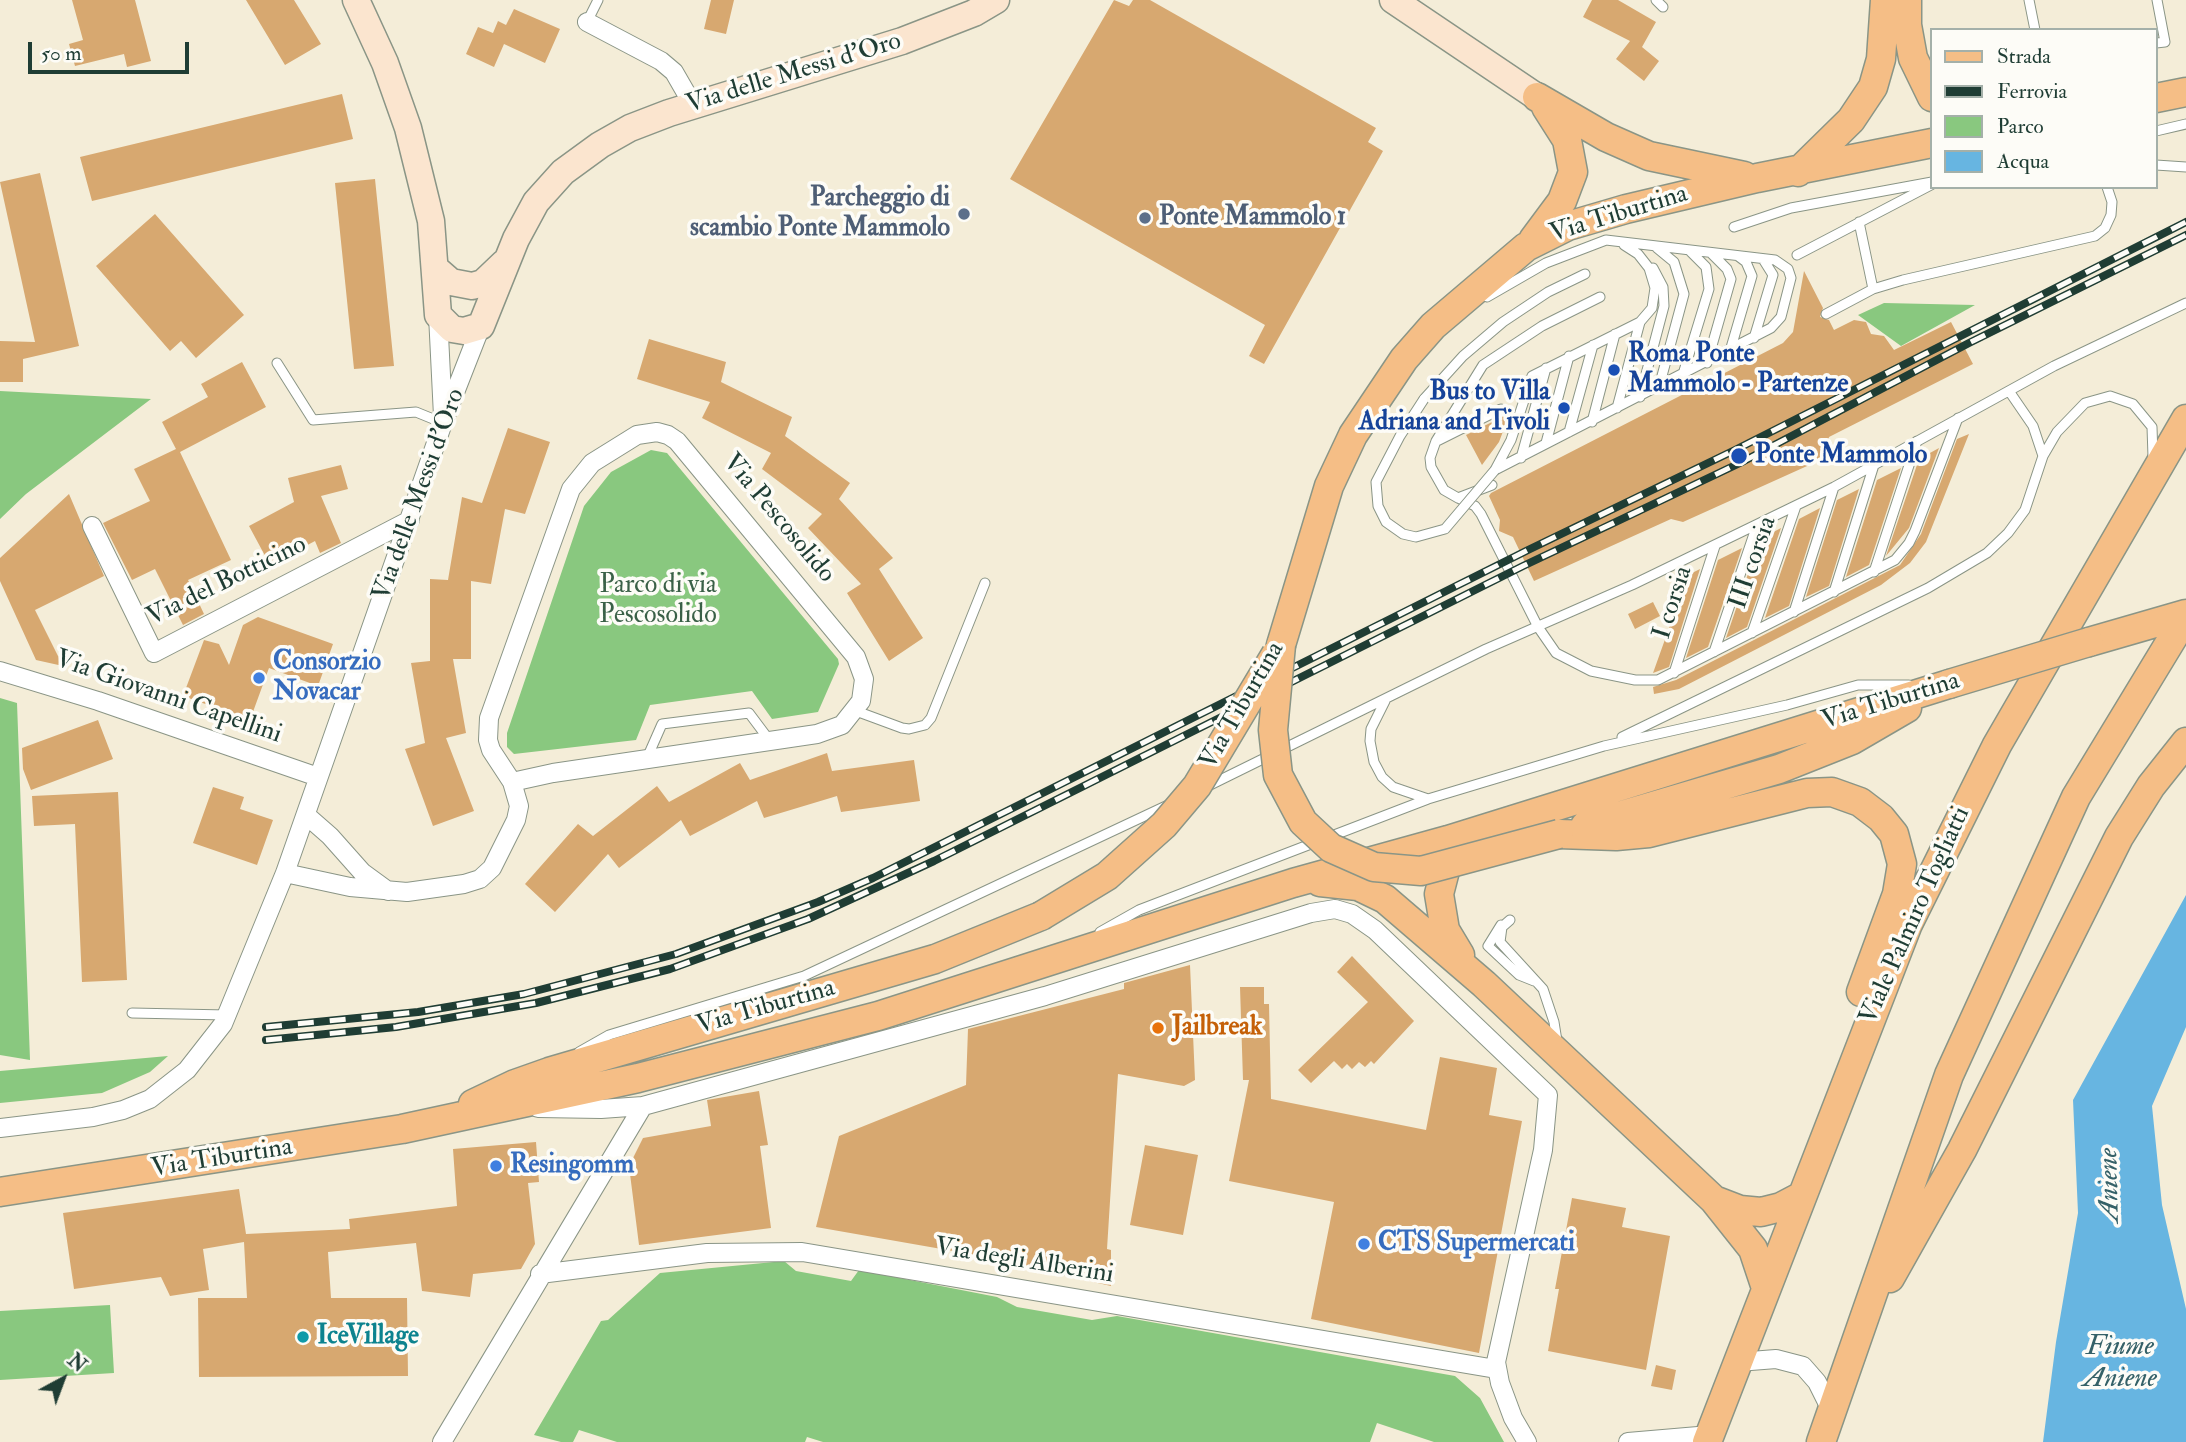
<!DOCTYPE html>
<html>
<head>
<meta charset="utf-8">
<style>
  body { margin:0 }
  #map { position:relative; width:2186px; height:1442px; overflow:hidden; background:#f4edd8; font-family:"IM FELL Double Pica",serif }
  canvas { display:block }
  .legend { position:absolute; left:1930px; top:28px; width:228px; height:161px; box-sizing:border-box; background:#fdfcf7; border:2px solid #a4b0a9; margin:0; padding:9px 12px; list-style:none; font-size:21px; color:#1f3d34 }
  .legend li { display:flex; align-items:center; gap:14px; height:35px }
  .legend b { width:35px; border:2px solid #a4b0a9 }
  .north { position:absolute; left:28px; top:1344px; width:70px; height:70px; -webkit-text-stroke:5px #fdfcf7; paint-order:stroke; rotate:41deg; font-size:19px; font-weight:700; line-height:28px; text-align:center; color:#1f3d34 }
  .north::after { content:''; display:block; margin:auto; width:24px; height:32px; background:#1f3d34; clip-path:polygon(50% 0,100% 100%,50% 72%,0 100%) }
  .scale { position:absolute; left:28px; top:42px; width:161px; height:32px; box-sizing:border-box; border:4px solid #1f3d34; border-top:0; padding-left:9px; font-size:21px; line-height:24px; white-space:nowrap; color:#1f3d34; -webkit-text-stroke:5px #fdfcf7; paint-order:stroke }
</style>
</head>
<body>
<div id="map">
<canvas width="2186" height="1442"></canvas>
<ul class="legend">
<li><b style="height:9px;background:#f5be86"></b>Strada</li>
<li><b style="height:9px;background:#1f3d34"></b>Ferrovia</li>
<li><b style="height:19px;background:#89c87f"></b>Parco</li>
<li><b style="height:19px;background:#67b5e1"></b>Acqua</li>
</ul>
<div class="north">N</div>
<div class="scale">50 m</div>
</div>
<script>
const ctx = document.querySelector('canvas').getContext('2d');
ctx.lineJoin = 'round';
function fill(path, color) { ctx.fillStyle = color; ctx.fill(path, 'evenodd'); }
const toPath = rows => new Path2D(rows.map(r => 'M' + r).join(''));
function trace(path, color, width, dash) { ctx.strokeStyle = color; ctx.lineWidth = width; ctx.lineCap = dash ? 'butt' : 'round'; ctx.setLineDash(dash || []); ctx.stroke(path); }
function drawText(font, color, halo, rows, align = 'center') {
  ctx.font = font + ' "IM FELL Double Pica",serif'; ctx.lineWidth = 7; ctx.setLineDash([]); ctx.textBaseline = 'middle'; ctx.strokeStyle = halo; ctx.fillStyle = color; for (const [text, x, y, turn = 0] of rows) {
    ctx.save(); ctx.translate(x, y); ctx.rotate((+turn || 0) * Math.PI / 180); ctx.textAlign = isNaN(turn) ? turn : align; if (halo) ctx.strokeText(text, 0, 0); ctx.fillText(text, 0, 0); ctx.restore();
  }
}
fill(toPath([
  [1884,303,1975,305,1901,346,1858,315],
  [0,391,151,399,26,494,0,519],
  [651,450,667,453,838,659,839,664,818,712,772,719,752,691,650,705,636,740,514,754,507,747,507,733,584,506,611,472],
  [0,698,17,703,30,1060,0,1055],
  [168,1056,150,1072,102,1093,0,1103,0,1071],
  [784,1261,796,1271,851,1281,859,1270,997,1297,1017,1307,1092,1320,1117,1316,1455,1376,1480,1398,1504,1442,1434,1442,1377,1423,1370,1442,823,1442,807,1437,805,1442,617,1442,579,1430,573,1442,561,1442,534,1435,601,1321,608,1320,660,1273],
  [110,1305,114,1373,0,1380,0,1311]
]), '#89c87f');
fill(toPath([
  [2186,895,2186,1027,2152,1106,2162,1205,2186,1309,2186,1442,2043,1442,2056,1342,2078,1213,2073,1100]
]), '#67b5e1');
fill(toPath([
  [72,0,135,0,151,61,127,67,124,54,75,66,69,44,83,40],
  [246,0,294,0,321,44,285,65],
  [711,0,734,0,726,34,704,29],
  [1114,0,1129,6,1133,0,1150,0,1376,128,1368,142,1383,151,1264,364,1249,356,1265,325,1010,179],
  [1592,0,1618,0,1656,22,1642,47,1659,61,1644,81,1616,59,1630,41,1583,17],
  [514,9,560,29,545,63,504,44,494,67,466,54,478,27,493,33,498,21,506,25],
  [342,94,353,139,92,201,80,157],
  [40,173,79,346,23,359,23,382,0,382,0,341,35,342,0,182],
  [375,179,394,366,354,369,335,183],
  [155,214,244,315,196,358,181,341,170,351,96,266],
  [1804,271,1823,308,1820,317,1829,320,1834,330,1854,320,1866,322,1871,334,1884,336,1894,350,1951,322,1973,364,1829,437,1826,451,1816,462,1683,522,1671,519,1534,581,1513,537,1499,531,1500,520,1489,496,1491,493,1783,343,1793,332],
  [649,339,726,362,721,382,792,417,785,436,850,483,839,499,893,558,879,569,923,638,889,661,847,593,861,584,808,528,822,514,762,469,771,453,702,418,710,402,637,379],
  [242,362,266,407,180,452,231,560,188,580,204,614,183,625,155,569,132,580,103,523,150,501,134,469,176,449,162,422,208,397,201,384],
  [1510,413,1499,442,1482,465,1466,435],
  [508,428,550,442,525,514,505,509,491,584,471,581,471,659,453,659,466,733,446,738,474,811,433,826,405,749,425,743,411,663,430,661,430,579,448,580,462,497,482,503],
  [1969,434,1926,542,1910,563,1881,585,1679,689,1654,694,1653,687,1676,680,1900,565,1921,534,1957,439],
  [1939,448,1909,528,1886,556,1919,459],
  [341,465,348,489,321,496,341,543,320,553,315,541,270,565,249,526,294,502,288,478],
  [1901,468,1869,565,1846,577,1877,480],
  [1859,489,1829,586,1806,597,1837,500],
  [69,494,104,576,35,610,63,666,36,660,0,581,0,558],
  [1820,508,1789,606,1765,618,1799,519],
  [1781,528,1747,627,1726,638,1760,539],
  [1742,548,1708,647,1686,658,1718,560],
  [1700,569,1669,667,1653,673,1688,575],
  [1653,602,1660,616,1635,629,1628,614],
  [258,617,333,644,318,686,269,668,250,720,183,696,204,640,219,644,229,665,243,625],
  [98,720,113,759,31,790,23,769,22,748],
  [827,753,832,771,914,760,920,801,841,812,837,796,764,818,757,801,690,836,681,820,619,868,608,854,555,912,525,884,578,824,593,836,657,786,669,802,740,763,750,780],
  [213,787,244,797,240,809,273,820,257,865,193,843],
  [118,792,127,980,82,982,75,824,34,826,32,796],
  [1352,956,1414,1021,1374,1064,1371,1061,1365,1067,1359,1062,1352,1069,1347,1064,1342,1069,1334,1061,1311,1083,1298,1070,1368,1002,1337,972],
  [1190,965,1195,1080,1184,1086,1118,1074,1107,1249,1111,1250,1111,1286,970,1254,816,1227,839,1136,966,1085,968,1029,1124,989,1124,983],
  [1240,987,1264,987,1264,1004,1269,1004,1271,1099,1426,1130,1440,1057,1497,1068,1489,1115,1522,1121,1479,1353,1311,1319,1334,1202,1229,1181,1249,1080,1243,1080],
  [759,1091,768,1145,760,1146,771,1228,639,1245,629,1166,643,1138,711,1126,707,1100],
  [536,1142,539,1182,528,1183,535,1244,521,1269,473,1274,470,1297,422,1291,416,1243,328,1252,331,1298,407,1298,408,1376,199,1377,198,1298,247,1298,244,1242,203,1249,209,1290,170,1296,161,1277,74,1289,63,1213,239,1189,246,1234,350,1229,349,1219,457,1206,453,1149],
  [1145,1145,1198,1155,1183,1235,1130,1225],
  [1572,1198,1626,1208,1622,1227,1670,1236,1646,1370,1548,1351,1559,1289,1555,1289],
  [1656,1365,1676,1370,1672,1390,1651,1386]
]), '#d7a870');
const lane = toPath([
  [1656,0,1663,7],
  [2029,0,2035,30],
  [587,22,598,0],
  [2156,43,2165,42,2157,0],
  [2156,131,2186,124],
  [2156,165,2186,167],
  [1859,222,1873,289],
  [1734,227,1791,208,1932,182],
  [1657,248,1674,262,1684,294,1659,387],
  [1797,255,1931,185],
  [1487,297,1546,263,1606,240,1775,260,1788,269,1791,278,1781,317,1771,328,1495,470],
  [1826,314,1873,289,1903,280,2095,236,2105,228,2111,215,2112,202,2107,187],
  [1754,338,1773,275,1763,259],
  [1730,351,1752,276,1746,262,1738,256],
  [277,363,313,420,416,412,443,423],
  [1707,363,1731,279,1727,269,1711,253],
  [1683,374,1709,289,1706,267,1689,250],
  [2009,391,2033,426,2043,456],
  [1640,397,1664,306,1663,287,1653,268],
  [1424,399,1463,356,1503,322,1548,292,1585,274],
  [1617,408,1640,322],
  [1592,422,1615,334],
  [1569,432,1593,345],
  [1437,441,1501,409],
  [1546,443,1569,356],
  [1521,458,1546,368],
  [1496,468,1511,440,1532,376,1640,322,1652,308,1655,288,1649,268,1638,254,1624,245],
  [1492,485,1458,498,1444,490,1431,467,1430,458,1436,441,1483,365,1542,326,1600,297],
  [1458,498,1475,506,1481,514,1538,627,1556,653,1591,671,1635,680,1658,680,1895,560,1909,543,1915,531,1958,418],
  [1874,572,1917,441],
  [1834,592,1874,465],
  [1794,612,1834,487],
  [1752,633,1796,506],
  [1714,652,1757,525],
  [1674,673,1715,546],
  [1385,701,1371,729,1370,741,1374,762,1382,777,1393,787,1428,799],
  [856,711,902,728,909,729,925,725,931,718,985,583],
  [1622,737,1928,588,1987,553,2008,533,2025,510,2043,456,2057,432,2085,403,2110,396,2133,404,2152,427,2153,457],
  [647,758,662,724,749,713,770,741],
  [1206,787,1486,649,1632,585,1834,487,2054,366,2186,303],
  [1510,920,1502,927,1500,942,1543,989,1554,1022,1557,1041],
  [1501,925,1488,946,1519,975,1534,981],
  [1100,932,1139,910,1428,799,1604,746,1787,705,1858,685,1909,685],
  [132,1013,227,1015],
  [579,1052,609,1035,804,976,1168,805]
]);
const street = toPath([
  [587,22,661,61,674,72,693,105],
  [438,315,443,416],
  [92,526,154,653,410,520],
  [0,671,98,701,318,777],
  [306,815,330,836,362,872,388,891],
  [285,873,350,887,407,892,464,884,480,879,492,868,516,820,519,806,512,782,491,750,488,740,489,718,571,489,592,463,637,435,657,432,668,435,677,441,856,657,864,679,861,701,842,725,817,734,553,773,512,782],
  [538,1108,601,1109,643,1106,1045,996,1311,913,1335,909,1352,914,1375,930,1548,1095,1543,1150,1496,1362,1500,1383,1513,1418,1527,1442],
  [0,1128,93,1117,123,1110,150,1099,187,1070,223,1024,285,873,443,423,481,326],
  [540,1274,707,1253,802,1252,1496,1369],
  [1738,1362,1776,1359,1803,1366,1817,1382,1831,1410],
  [442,1442,643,1106],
  [1628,1442,1710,1435]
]);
const secondary = toPath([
  [356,0,385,63,408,128,431,221,438,315,452,329,464,331,481,326,516,239,536,202,563,172,600,145,630,128,669,113,902,41,974,13,996,0],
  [1393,0,1537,97],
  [435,268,451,282,472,286,483,283,504,263]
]);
const primary = toPath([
  [1907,0,1907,25,1913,58,1932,97],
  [1537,97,1606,137,1649,156,1744,176],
  [2156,98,2186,92],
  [1798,172,1851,120,1873,87,1881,59,1885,0],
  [1533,240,1562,201,1573,172,1567,140,1546,107],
  [2089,642,2186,614],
  [1281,645,1329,486,1353,435,1404,359,1433,326,1526,247,1568,226,1626,209,1757,178,1932,143],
  [1585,826,1779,769,1852,740,1907,708],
  [1559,834,1616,836,1649,833,1807,793,1832,792,1860,802,1881,818,1894,834,1902,864,1897,894,1861,992],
  [1459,849,1447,863,1439,894,1445,930,1460,955],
  [1320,882,1358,886,1385,899,1484,984,1714,1200,1753,1249,1766,1288],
  [473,1104,515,1084,549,1072,935,959,1041,916],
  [0,1192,402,1129,638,1078,878,1016,1293,883,1448,840,1949,684],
  [1714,1200,1740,1210,1761,1212,1781,1207,1802,1196],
  [1890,1278,1962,1150,2119,837,2151,786,2186,742],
  [1707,1442,1908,924,1997,745,2186,419],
  [1821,1442,1949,1075,2076,797,2186,616]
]);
trace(lane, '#8a9586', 11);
trace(street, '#8a9586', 20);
trace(secondary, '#8a9586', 29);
trace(primary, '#8a9586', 31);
trace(lane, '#fff', 9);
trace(street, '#fff', 18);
trace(secondary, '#fbe5cf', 26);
trace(primary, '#f5be86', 28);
const rail = toPath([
  [266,1027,418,1012,524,994,676,954,818,902,873,878,1528,550,1735,450,2186,222],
  [266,1040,396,1027,536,1003,670,969,808,919,934,861,1523,566,1742,462,1969,343,2186,235]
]);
trace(rail, '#1f3d34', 8);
trace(rail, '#fdfcf7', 5, [16]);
const laneBridge = toPath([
  [1424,399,1400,436,1376,482,1378,506,1386,522,1403,534,1416,537,1445,529,1495,470]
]);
const primaryBridge = toPath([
  [1281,645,1273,730,1278,775,1303,822,1331,848,1374,867,1421,871,1559,834],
  [1949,684,2089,642],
  [1041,916,1107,876,1164,825,1197,786,1276,654]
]);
trace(laneBridge, '#8a9586', 11, []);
trace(primaryBridge, '#8a9586', 31, []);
trace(laneBridge, '#fff', 9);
trace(primaryBridge, '#f5be86', 28);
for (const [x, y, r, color] of [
  [964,214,7,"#5c6f8a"],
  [1145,218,7,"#5c6f8a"],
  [1614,370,7,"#1a4fb4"],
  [1564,408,7,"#1a4fb4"],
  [1739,456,9,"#1a4fb4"],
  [259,678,7,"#3f7fe0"],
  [1158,1028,7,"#e8710a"],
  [496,1166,7,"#3f7fe0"],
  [1364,1244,7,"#3f7fe0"],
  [303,1337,7,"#0f9aa8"]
]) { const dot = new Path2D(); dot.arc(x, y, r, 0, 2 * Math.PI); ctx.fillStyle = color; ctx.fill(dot); trace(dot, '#fdfcf7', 2.5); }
drawText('26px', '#1f3d34', '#fdfcf7', [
  ["Via delle Messi d'Oro",794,74,-17],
  ["Via Tiburtina",1619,215,-17],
  ["Via delle Messi d'Oro",420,495,-70],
  ["Via Pescosolido",778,519,50],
  ["III corsia",1754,563,-71],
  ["Via del Botticino",227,582,-26],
  ["I corsia",1674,603,-72],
  ["Via Giovanni Capellini",168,698,19],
  ["Via Tiburtina",1891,702,-17],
  ["Via Tiburtina",1243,706,-60],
  ["Viale Palmiro Togliatti",1916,916,-66],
  ["Via Tiburtina",766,1008,-16],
  ["Via Tiburtina",222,1159,-9],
  ["Via degli Alberini",1024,1262,9]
]);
drawText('bold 26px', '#4e5e75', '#fdfcf7', [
  ["Parcheggio di",950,199],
  ["scambio Ponte Mammolo",950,229],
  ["Ponte Mammolo 1",1159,218,"left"]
], 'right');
drawText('bold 26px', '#164399', '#fdfcf7', [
  ["Roma Ponte",1628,355],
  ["Mammolo - Partenze",1628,385],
  ["Bus to Villa",1550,393,"right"],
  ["Adriana and Tivoli",1550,423,"right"],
  ["Ponte Mammolo",1755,456]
], 'left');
drawText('26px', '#3a6047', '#fdfcf7', [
  ["Parco di via",658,586],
  ["Pescosolido",658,616]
]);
drawText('bold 26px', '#366cbe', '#fdfcf7', [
  ["Consorzio",273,663],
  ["Novacar",273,693],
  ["Resingomm",510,1166],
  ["CTS Supermercati",1378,1244]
], 'left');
drawText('bold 26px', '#c56008', '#fdfcf7', [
  ["Jailbreak",1172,1028]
], 'left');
drawText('bold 26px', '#0d838f', '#fdfcf7', [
  ["IceVillage",317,1337]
], 'left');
drawText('italic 28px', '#356168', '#fdfcf7', [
  ["Aniene",2111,1185,-91],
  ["Fiume",2120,1348],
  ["Aniene",2120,1380]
]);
</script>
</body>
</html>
